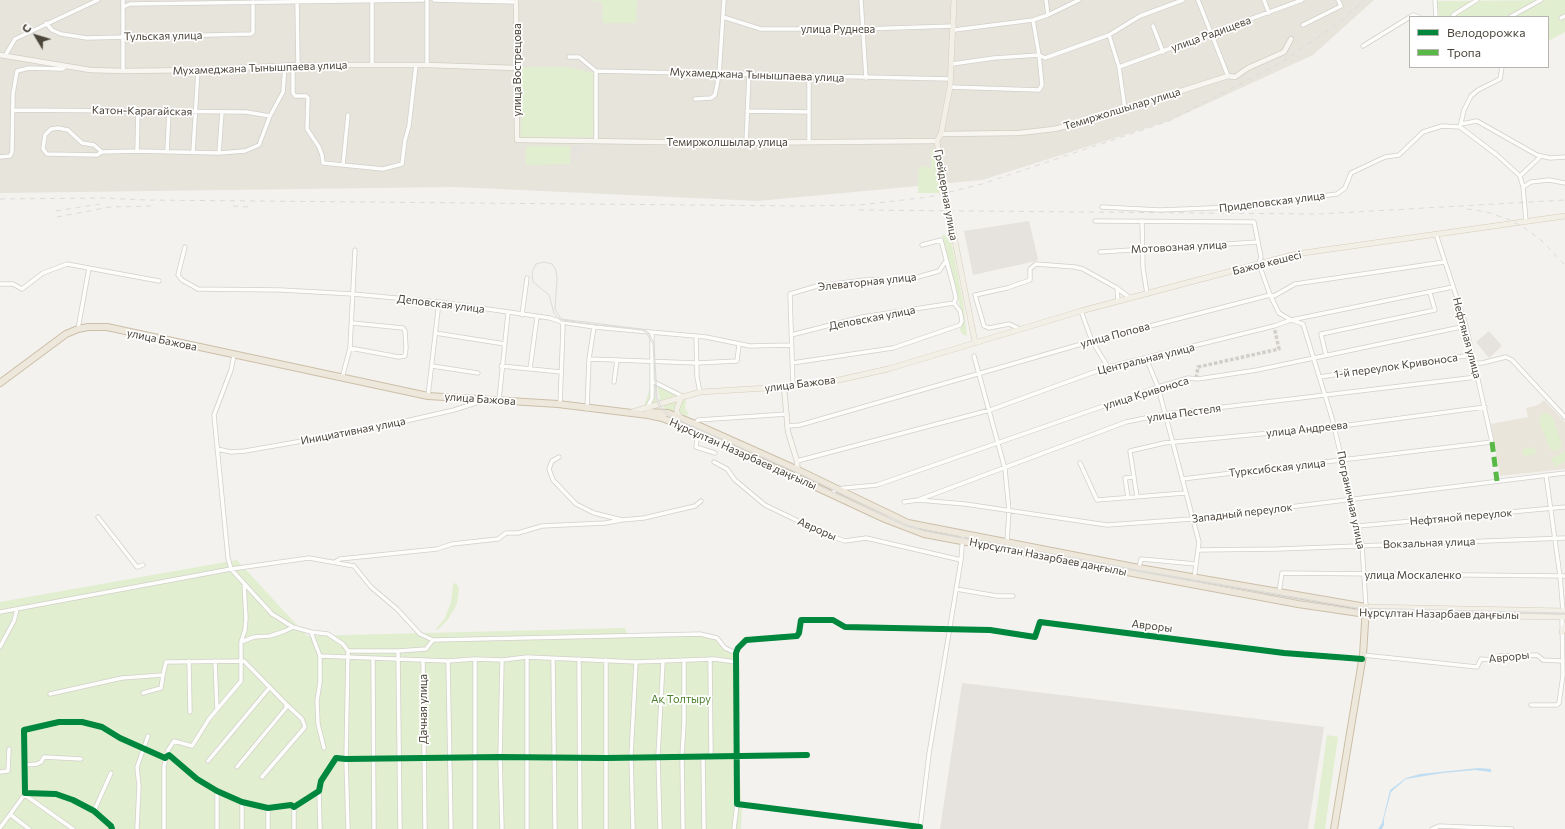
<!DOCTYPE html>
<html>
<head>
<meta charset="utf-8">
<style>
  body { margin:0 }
  #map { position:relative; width:1565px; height:829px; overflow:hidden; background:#f4f2ee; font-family:Commissioner,sans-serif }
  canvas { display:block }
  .legend { position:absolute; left:1409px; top:16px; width:140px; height:52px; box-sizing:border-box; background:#fff; border:1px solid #b7b4b0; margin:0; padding:5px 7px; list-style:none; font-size:12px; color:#4b4439 }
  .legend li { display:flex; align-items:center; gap:8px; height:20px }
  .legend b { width:20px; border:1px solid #b7b4b0 }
  .north { position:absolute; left:16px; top:16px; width:40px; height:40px; -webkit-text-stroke:3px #fff; paint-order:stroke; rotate:308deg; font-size:11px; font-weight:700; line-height:16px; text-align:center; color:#4b4439 }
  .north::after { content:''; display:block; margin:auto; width:14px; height:18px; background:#4b4439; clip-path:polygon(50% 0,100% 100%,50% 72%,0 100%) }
</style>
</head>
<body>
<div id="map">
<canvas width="1565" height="829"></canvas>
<ul class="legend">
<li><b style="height:5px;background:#00873e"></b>Велодорожка</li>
<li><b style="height:5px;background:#58b947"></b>Тропа</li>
</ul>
<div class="north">С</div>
</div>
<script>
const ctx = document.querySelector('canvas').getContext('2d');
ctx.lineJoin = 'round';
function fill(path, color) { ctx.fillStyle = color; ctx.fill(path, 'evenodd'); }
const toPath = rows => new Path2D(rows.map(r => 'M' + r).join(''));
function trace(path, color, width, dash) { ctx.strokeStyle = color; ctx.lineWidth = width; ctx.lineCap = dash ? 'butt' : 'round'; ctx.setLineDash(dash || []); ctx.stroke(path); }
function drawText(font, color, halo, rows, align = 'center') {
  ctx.font = font + ' Commissioner,sans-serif'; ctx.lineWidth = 3.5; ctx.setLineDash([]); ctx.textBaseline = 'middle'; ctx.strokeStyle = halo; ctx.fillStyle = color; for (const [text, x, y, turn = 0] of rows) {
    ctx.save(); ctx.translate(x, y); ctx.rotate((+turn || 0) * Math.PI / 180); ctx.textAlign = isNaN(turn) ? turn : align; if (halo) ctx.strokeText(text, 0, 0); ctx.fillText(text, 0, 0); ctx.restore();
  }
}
fill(toPath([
  [0,0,1374,0,1313,55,1169,121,982,180,758,201,455,187,0,193]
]), '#e7e4dc');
fill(toPath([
  [1029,221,1038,259,1036,261,973,275,964,231],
  [962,683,1324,727,1308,829,940,829]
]), '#e6e2de');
fill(toPath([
  [1544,400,1565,422,1565,469,1500,476,1491,424,1528,417,1526,408,1538,405]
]), '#eae5da');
fill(toPath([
  [590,0,637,0,636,23,603,23,602,2],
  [1565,0,1565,32,1548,41,1548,17,1439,17,1437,1],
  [522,67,566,67,595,73,593,137,521,138],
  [526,146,570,146,570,164,526,165],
  [932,149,935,154,940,193,918,193,919,166,931,168,931,150],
  [942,235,950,235,963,301,967,336,962,334,960,329,962,314],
  [652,384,657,402,644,406,649,391],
  [657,384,679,394,660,401],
  [685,399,687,403,685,404,686,411,689,412,687,416,680,413,679,408,679,404],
  [677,401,675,411,667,411,662,405],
  [1547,413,1552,416,1562,444,1560,449,1554,451,1550,449,1539,422,1541,415],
  [1535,447,1536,454,1524,456,1522,449],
  [1565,451,1565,461,1555,467,1551,459],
  [237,560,307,636,625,628,628,636,700,634,717,638,725,648,736,653,738,755,742,806,741,829,0,829,0,602],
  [456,583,459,588,457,604,449,618,440,628,435,630,445,618,451,602,453,584],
  [1327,735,1338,737,1325,829,1314,829]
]), '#e1eecf');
fill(toPath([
  [587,145,572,163,572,146],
  [1489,331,1502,346,1489,358,1476,342]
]), '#e6e3df');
fill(toPath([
  [1479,768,1491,769,1491,772,1475,770,1443,773,1406,779,1391,792,1384,818,1384,825,1382,829,1378,829,1382,823,1390,790,1406,778,1420,774]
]), '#c0ddf1');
trace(toPath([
  [1196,378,1198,367,1279,349,1274,326]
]), '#d2cfca', 3.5, [3.5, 2]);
const street = toPath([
  [123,0,123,71],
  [297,0,298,65,293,69,293,93,295,96,306,96,308,98,307,129,319,147,322,155,323,163,383,169,402,164,405,140,409,126,416,65],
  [427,0,427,65],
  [434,0,516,2],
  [861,0,866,78],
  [1046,0,1048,15],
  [1198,0,1228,76],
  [1264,0,1269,13],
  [1435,0,1436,17],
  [372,1,372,65],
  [123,7,130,4,423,0],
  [723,17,761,29,862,29,954,26],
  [1410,17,1413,15,1419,17],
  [1455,17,1453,15,1477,0],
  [1510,17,1541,0],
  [1561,18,1565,16],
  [46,23,52,30,61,34,87,38,251,34,253,32,253,2],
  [1303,25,1341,6,1338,0],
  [1153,26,1163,52],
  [954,30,1033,20,1048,15,1079,0],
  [1109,35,1119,67,1125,109],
  [1363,46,1410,17],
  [5,56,15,39,98,0],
  [569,57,579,57,596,71,951,79],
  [952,64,994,58,1039,55,1045,58,1109,35,1140,16,1183,0],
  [1119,67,1302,0],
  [950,87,1039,90,1042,85,1039,55,1033,20],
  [695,99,711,98,715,95,719,75,724,0],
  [13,110,246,112,270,116],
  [138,111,137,151,219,153,222,112],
  [747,111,809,112],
  [1461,124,1477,121,1537,155,1550,158,1565,157],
  [1460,127,1464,110,1471,96,1478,90,1500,79,1502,67],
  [596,141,596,71],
  [809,142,809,77],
  [746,143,749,75],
  [102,152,94,145,82,143,68,130,58,128,51,129,45,135,43,149,47,154,97,155,102,152,137,151],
  [167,152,169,111],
  [193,152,198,70],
  [219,153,245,151,259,145,270,116,283,92,285,65],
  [0,157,10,156,12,152,13,94,17,71,29,68,62,69,66,66],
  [343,165,348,115],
  [1520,176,1540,157],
  [1523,187,1531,182,1549,180,1565,183],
  [1102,207,1160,210,1235,207,1337,194,1345,188,1351,173,1385,157,1399,155,1423,132,1442,126,1460,127,1497,155,1520,176,1523,187,1526,221],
  [1095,221,1254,222,1261,257,1259,264,1270,295,1279,313,1291,320,1303,324,1332,418,1362,545,1366,607],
  [1142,221,1143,268,1147,294],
  [185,247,178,275,182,280,198,289,281,290,353,294,439,302,550,318,562,322,594,327,706,337,750,346,790,345],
  [1100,252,1258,242],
  [0,284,13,284,22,289,43,273,67,264,159,281],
  [1117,288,1118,301],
  [1081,311,1092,341,1108,367],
  [522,315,527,278],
  [78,329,89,268],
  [1020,329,1009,324,989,328,984,326,975,295,1007,288,1030,280,1030,269,1036,264,1075,267,1083,269,1117,288,1130,298],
  [435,333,505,344],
  [652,333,652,381,682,396],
  [791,335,862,317,954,303],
  [696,336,697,377,700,392],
  [350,348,399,357,405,356,406,348,405,331,403,328,352,323],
  [234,355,231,370,214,415,228,558,231,569,272,614,293,627,311,632,320,656,448,661,475,659,502,660,527,657,636,662,714,659,736,662],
  [1326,355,1321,334,1435,310,1430,293],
  [974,356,1005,469,1009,511,1007,542],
  [1146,358,1158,387,1199,542,1194,579],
  [589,359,697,363,737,361,739,345],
  [792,363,893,348,960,325,962,321,960,311,954,303,956,298,953,285,941,240,922,245],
  [1474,363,1482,363,1506,357,1512,360,1565,417],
  [432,366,478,373],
  [501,366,561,372],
  [530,369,537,317],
  [1319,377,1472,355],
  [342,378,350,348,355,250],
  [614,382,617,360],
  [793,386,790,294,817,286,865,280,911,279,939,271,946,261],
  [428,396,439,302],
  [499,400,508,313],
  [560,405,563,327,562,322],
  [648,406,652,398,652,381],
  [587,409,589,359,594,327],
  [695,424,698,420,787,414],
  [787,426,800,425,1092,341,1270,295,1274,296,1295,284,1444,262],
  [698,432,696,447,715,453],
  [217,449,231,452,245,451,371,429,454,410,482,401],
  [559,457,552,461,549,469,553,480,576,504,594,513,622,520,644,518,695,506,701,501],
  [797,461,990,410,1108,367,1274,326,1291,320,1453,287],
  [714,462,727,469,735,480,765,505,825,534,845,541,866,538,961,560],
  [1080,463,1097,500,1185,493],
  [1546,475,1560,576,1563,611],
  [1182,479,1492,442,1466,326,1436,234],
  [833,494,835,489,877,485,1158,387,1188,378,1198,379,1257,370,1466,326],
  [1137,497,1130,451,1164,443,1334,427,1485,407],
  [1128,498,1125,478,1134,477],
  [918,500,965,504,1107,525,1192,519,1565,473],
  [904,502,918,500,1126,422,1165,414,1477,377],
  [98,517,137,567,143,565],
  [1358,526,1565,507],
  [1198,550,1279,549,1565,538],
  [335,562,340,559,437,549,452,544,498,539,506,533,518,533,542,526,605,523,622,520],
  [1139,568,1141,559,1196,564],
  [956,589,997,596,1013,596],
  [1279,592,1282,573,1565,576],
  [0,612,231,569,309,558,354,566,371,587,397,609,420,634,433,640,700,634,717,638,725,648,736,653],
  [311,632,328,634,343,644,348,651,346,759,348,829],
  [241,642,254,637,270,636,285,631,293,627],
  [0,647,14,621,17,609],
  [348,651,398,651,400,829],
  [398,651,426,649,433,640],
  [1363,655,1477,667,1481,659,1494,660,1499,656,1537,655,1543,660,1562,661],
  [320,656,320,682,317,701,318,724,324,748],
  [527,657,527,829],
  [373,659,374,829],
  [475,659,475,829],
  [553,659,555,829],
  [579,659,580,829],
  [710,659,711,756],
  [423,660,425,829],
  [502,660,500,757,502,829],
  [606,660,606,829],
  [189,661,190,712],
  [215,661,217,710],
  [448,661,451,829],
  [143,693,161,688,163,675],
  [50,694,122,678,163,675,166,662,244,661,286,704,286,708,237,767],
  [1531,705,1557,705,1559,703,1563,675,1562,617],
  [703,756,704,829],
  [208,761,270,687],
  [26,765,37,764,41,762,44,757,81,759],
  [0,772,8,771,9,749],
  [262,777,305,727,302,719,286,704],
  [319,791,320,829],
  [25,795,73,829],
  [294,807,294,829],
  [268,808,268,829],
  [94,811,111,773],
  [11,815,29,829],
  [920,827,737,804,736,653,738,648,746,640,797,636,799,633,801,620,833,620,845,627,990,630,1035,637,1040,622,1284,653,1362,659],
  [0,828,25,794],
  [920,828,929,754,961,560,963,534],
  [112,829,111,826,94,811,73,800,56,794,25,793,24,730,59,722,82,722,102,727,120,738,165,758,169,755,197,779,217,791,242,802,268,808,291,805,294,807,319,791,321,781,336,758,346,759,500,757,606,758,807,755],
  [137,829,139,786,137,767,148,736],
  [164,829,164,766,168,750,174,741,192,746,209,719,241,681,241,642,245,630,246,618,244,583],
  [217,829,217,791],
  [242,829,242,802],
  [633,829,631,756,636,662],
  [660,829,658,756,663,662],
  [683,829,682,756,684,723,684,661],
  [734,829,737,804],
  [1432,829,1439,826,1512,829]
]);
const secondary = toPath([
  [516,0,517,140,725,143,937,141],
  [0,55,90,70,123,71,198,70,298,65,427,65,516,68],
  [941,134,1019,133,1054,129,1080,123,1228,76,1235,77,1248,68,1284,52,1291,39],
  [784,387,788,432,797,461,798,477]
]);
const primary = toPath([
  [942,176,937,141,941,134,950,87,954,0],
  [955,241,975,342],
  [632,412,700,392,784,387,839,380,888,369,1081,311,1296,254,1565,216],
  [682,419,677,413,677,408,682,396],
  [1366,607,1565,611],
  [1366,614,1565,617],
  [1562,632,1565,625]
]);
const highway = toPath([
  [0,383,66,334,78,329,88,327,107,327,428,396,558,404,648,415,662,418,698,432,885,519,924,534,1298,604,1366,614],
  [648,412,668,413,695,424,798,470,908,523,1139,568,1366,607,1363,655,1334,829]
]);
trace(street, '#d2d0cb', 5);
trace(secondary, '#d3cfc5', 6);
trace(primary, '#d6cebb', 6);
trace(highway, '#ccbfa9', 8);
trace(street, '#fdfdfc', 3.5);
trace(secondary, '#f7f6f1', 4.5);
trace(primary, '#f2efe6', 5);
trace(highway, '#ede8db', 6);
trace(toPath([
  [1565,613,1357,608,1137,570,925,530,907,525,798,473,674,418,662,408,657,397,654,343,648,332,641,329,561,319,555,309,557,279,556,270,552,264,544,262,536,264,532,272,533,282,549,295,554,313,561,321,641,330,646,332,653,344,656,397,659,407,668,416,906,526,925,531,1136,571,1357,610,1565,614]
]), '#dbdbda', 1);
trace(toPath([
  [0,199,104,198,145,200,802,206,859,205,929,197,982,184,1169,121,1282,62,1333,27,1365,0],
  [233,206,249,207],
  [1467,209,1487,212,1510,220,1523,227,1541,240,1565,265],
  [859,210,1320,214,1565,200],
  [56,211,100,204],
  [57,217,110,207,155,206]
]), '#dbdbda', 1, [5, 5]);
const primaryBridge = toPath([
  [942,176,955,241]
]);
trace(primaryBridge, '#d6cebb', 6, []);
trace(primaryBridge, '#f2efe6', 5);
trace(toPath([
  [1492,442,1497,481]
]), '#58b947', 5, [10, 5]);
trace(toPath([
  [920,827,737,804,736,653,738,648,746,640,797,636,799,633,801,620,833,620,845,627,990,630,1035,637,1040,622,1284,653,1362,659],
  [112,829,111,826,94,811,73,800,56,794,25,793,24,730,59,722,82,722,102,727,120,738,165,758,169,755,197,779,217,791,242,802,268,808,291,805,294,807,319,791,321,781,336,758,346,759,500,757,606,758,807,755]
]), '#00873e', 6);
drawText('11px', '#4b4439', '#fff', [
  ["улица Руднева",838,29],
  ["улица Радищева",1211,34,-20],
  ["Тульская улица",163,36,-1],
  ["Мухамеджана Тынышпаева улица",260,68,-2],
  ["улица Вострецова",517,70,-90],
  ["Мухамеджана Тынышпаева улица",757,75,2],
  ["Темиржолшылар улица",1122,109,-17],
  ["Катон-Карагайская",142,111,1],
  ["Темиржолшылар улица",727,142],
  ["Грейдерная улица",946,195,80],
  ["Придеповская улица",1272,202,-7],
  ["Мотовозная улица",1179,247,-3],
  ["Бажов көшесі",1267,263,-14],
  ["Элеваторная улица",867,282,-6],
  ["Деповская улица",441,304,7],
  ["Деповская улица",872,318,-11],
  ["улица Попова",1115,335,-15],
  ["Нефтяная улица",1467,338,75],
  ["улица Бажова",162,340,12],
  ["Центральная улица",1146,359,-14],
  ["1-й переулок Кривоноса",1396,366,-8],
  ["улица Бажова",800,384,-7],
  ["улица Кривоноса",1146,393,-17],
  ["улица Бажова",480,399,4],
  ["улица Пестеля",1184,413,-8],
  ["улица Андреева",1307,429,-6],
  ["Инициативная улица",353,431,-11],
  ["Нұрсұлтан Назарбаев даңғылы",743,454,24],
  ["Турксибская улица",1277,468,-6],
  ["Пограничная улица",1351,500,78],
  ["Западный переулок",1242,513,-7],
  ["Нефтяной переулок",1461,517,-5],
  ["Авроры",817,529,24],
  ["Вокзальная улица",1429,543,-2],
  ["Нұрсұлтан Назарбаев даңғылы",1048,557,11],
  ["улица Москаленко",1413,575],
  ["Нұрсұлтан Назарбаев даңғылы",1439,614,1],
  ["Авроры",1152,626,7],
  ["Авроры",1509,657,-6],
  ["Дачная улица",423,709,-90]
]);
drawText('11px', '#4a7f2a', '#fff', [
  ["Ақ Толтыру",681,699]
]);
</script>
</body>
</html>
